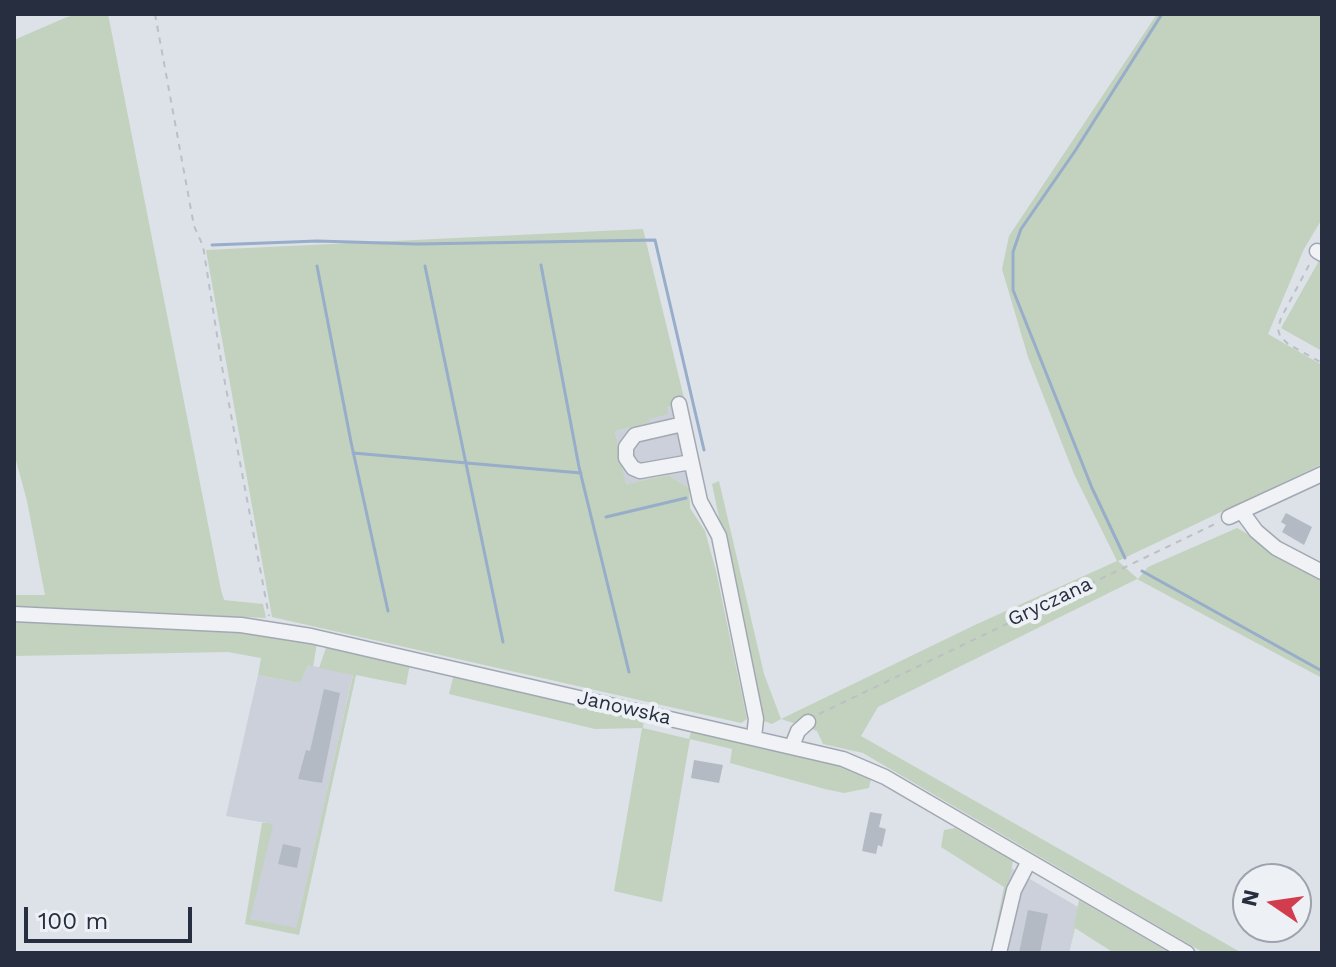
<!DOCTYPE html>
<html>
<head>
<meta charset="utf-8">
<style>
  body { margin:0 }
  #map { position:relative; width:1336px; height:967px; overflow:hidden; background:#dde1e8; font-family:"Work Sans",sans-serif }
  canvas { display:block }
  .frame { position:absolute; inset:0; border:16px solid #262e3f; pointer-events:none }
  .north { position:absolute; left:1232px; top:863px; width:80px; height:80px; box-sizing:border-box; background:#edf0f5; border:2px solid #9da2ac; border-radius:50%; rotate:283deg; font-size:22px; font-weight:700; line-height:32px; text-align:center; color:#262e3f }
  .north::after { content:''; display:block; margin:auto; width:28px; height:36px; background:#d23d4d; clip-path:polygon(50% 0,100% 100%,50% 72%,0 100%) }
  .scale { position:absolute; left:24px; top:907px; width:168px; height:36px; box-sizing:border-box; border:4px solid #262e3f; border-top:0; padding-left:10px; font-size:24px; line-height:28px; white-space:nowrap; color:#262e3f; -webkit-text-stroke:6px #edf0f5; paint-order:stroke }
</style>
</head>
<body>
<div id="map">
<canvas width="1336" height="967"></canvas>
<div class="frame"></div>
<div class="north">N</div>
<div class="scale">100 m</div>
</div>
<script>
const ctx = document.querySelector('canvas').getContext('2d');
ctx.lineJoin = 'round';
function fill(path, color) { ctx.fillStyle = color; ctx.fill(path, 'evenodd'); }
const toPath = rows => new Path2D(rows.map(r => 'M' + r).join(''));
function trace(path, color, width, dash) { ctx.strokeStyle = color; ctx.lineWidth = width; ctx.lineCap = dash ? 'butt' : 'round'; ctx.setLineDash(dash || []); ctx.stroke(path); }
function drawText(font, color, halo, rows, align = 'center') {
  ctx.font = font + ' "Work Sans",sans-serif'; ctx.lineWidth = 8; ctx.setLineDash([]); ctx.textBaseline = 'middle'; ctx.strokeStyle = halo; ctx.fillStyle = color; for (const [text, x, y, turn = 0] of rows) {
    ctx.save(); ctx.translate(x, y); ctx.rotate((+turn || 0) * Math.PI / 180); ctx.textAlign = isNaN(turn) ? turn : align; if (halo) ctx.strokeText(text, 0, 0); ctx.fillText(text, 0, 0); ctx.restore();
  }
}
fill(toPath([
  [685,402,703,485,689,488,668,475,626,484,615,431,649,423,648,419,666,407],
  [308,665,353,674,296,929,250,919,267,823,226,816,258,675,300,683],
  [1011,868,1078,907,1069,953,994,953]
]), '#cbd0da');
fill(toPath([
  [80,14,108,14,221,590,224,600,263,604,266,618,14,606,14,595,45,595,27,501,14,453,14,40,67,17],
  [1157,14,1322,14,1322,219,1304,249,1268,334,1322,365,1322,464,1118,561,1138,579,1148,567,1237,528,1322,575,1322,678,1137,579,878,707,861,736,1242,953,1204,953,863,753,823,744,817,731,812,729,781,719,772,724,761,720,712,484,719,481,764,674,781,719,977,624,1117,561,1074,474,1028,357,1002,269,1009,236],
  [643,229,685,402,667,407,668,414,649,419,649,423,615,431,626,484,668,475,689,488,690,508,705,531,716,571,747,719,741,723,272,617,206,250],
  [1320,259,1322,260,1322,351,1281,328],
  [14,622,240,631,317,643,313,667,308,665,300,683,258,675,261,658,228,652,14,656],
  [327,645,410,664,406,685,356,675,299,935,245,924,262,823,267,823,273,825,250,919,296,928,353,675,319,668],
  [454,674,644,719,643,728,689,739,692,729,820,758,871,779,869,788,844,793,825,789,730,763,732,749,690,739,662,902,614,891,642,728,595,729,449,694],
  [955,828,1013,861,994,953,991,953,1004,887,941,847,944,830],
  [1079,900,1163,949,1170,953,1114,953,1075,928,1069,953]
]), '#c2d2be');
trace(toPath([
  [212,245,317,241,417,244,655,240,704,450],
  [541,265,579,467,629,672],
  [317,266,351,442,388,611],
  [425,266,503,642],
  [353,453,581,473],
  [606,517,686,498],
  [1125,558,1092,488,1013,290,1013,252,1021,229,1075,151,1162,14],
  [1142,571,1322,671]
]), '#97adc9', 3);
fill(toPath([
  [1286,513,1312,527,1304,545,1282,532,1286,525,1281,522],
  [324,689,340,693,322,783,298,779,306,750,310,751],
  [694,760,723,765,719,783,691,778],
  [870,812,882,814,879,827,886,829,882,847,878,845,876,854,862,851],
  [283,844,301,848,297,868,278,864],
  [1028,910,1048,914,1040,953,1019,953]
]), '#b4bac4');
const minor = toPath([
  [1317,251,1322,254],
  [679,404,700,501,719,536,756,719,754,737],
  [683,424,635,435,626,447,626,458,633,468,640,471,691,462],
  [1242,512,1256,531,1276,548,1322,572],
  [1229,517,1322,474],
  [14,614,241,625,311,636,843,759,885,777,1187,953],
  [792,746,798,731,808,722],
  [999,953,1014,890,1029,861]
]);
trace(minor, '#a2a8b2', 17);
trace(toPath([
  [155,14,194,226,203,246,222,367,269,616],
  [1309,265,1281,318,1278,329,1280,336,1288,344,1322,363],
  [819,714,1217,523]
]), '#bbbfc6', 2, [6, 6]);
trace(minor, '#f0f2f6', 14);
drawText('20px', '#262e3f', '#edf0f5', [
  ["Gryczana",1050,602,-25],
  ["Janowska",624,708,13]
]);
</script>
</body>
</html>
